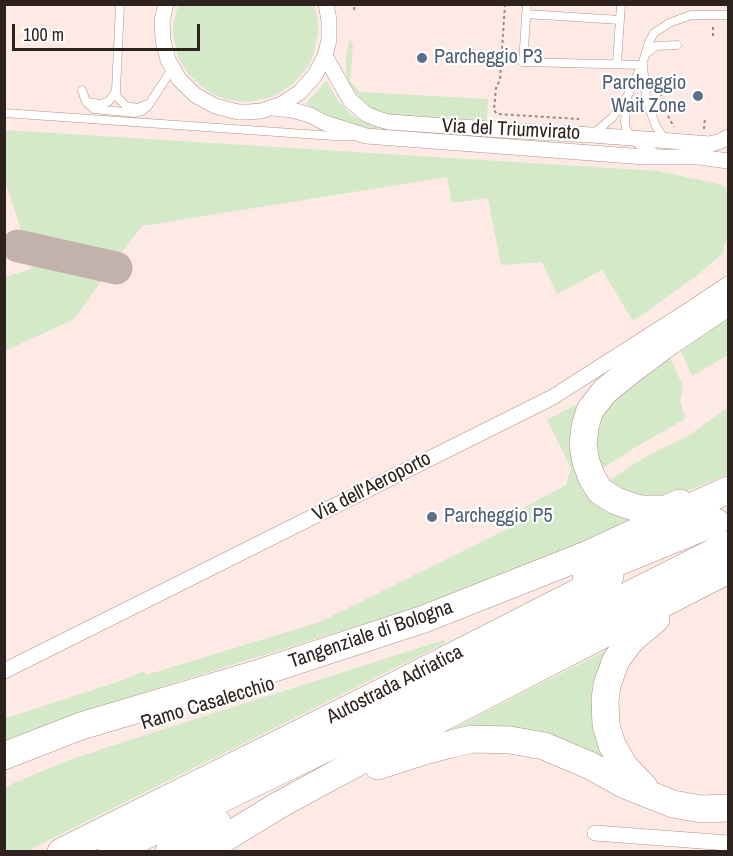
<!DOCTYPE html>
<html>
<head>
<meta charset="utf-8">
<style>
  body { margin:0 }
  #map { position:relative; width:733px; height:856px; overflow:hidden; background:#feeae4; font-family:"Archivo Narrow",sans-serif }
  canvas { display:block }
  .frame { position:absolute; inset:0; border:6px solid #2e221e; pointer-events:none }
  .scale { position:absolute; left:12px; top:24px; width:188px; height:27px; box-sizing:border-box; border:3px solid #2e221e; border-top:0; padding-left:8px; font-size:18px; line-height:21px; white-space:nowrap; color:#2e221e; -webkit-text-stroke:4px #fff; paint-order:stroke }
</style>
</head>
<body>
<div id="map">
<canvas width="733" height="856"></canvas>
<div class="frame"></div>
<div class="scale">100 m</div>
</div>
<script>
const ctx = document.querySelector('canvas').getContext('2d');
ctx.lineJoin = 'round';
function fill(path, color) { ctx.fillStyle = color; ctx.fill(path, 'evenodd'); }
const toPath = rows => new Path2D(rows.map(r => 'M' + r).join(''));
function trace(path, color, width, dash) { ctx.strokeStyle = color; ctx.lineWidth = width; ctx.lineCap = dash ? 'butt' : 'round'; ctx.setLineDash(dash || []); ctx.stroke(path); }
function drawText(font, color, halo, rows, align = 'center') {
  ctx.font = font + ' "Archivo Narrow",sans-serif'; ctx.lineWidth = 4.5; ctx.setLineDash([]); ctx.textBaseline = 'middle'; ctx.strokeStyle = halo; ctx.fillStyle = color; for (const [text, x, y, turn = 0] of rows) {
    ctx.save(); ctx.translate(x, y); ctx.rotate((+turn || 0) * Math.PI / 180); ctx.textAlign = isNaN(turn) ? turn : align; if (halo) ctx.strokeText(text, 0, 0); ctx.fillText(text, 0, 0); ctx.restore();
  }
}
fill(toPath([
  [178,5,314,5,318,22,318,33,313,55,309,65,295,82,278,94,268,98,246,102,225,99,215,95,205,89,189,75,178,57,173,35,173,25],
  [350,39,353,45,350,81,360,92,488,99,487,120,389,115,369,108,361,100,351,87,346,74,346,56],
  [326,81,327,81,338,101,354,117,367,122,388,129,351,127,306,104],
  [5,130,658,171,719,184,726,187,728,207,728,234,722,254,695,277,633,321,602,270,557,294,542,262,501,265,488,198,452,203,447,177,142,226,117,258,23,236,5,180],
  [33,261,105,276,74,319,5,351,5,277,31,269],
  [728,312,728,355,692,376,678,345],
  [666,352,673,363,681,382,683,390,680,400,685,419,636,447,597,472,592,417],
  [583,401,575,450,644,516,484,582,408,610,94,708,5,741,4,719,123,680,144,671,146,675,320,622,515,525,521,509,566,485,571,468,547,420],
  [728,407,728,474,693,489,654,500,605,483,645,457,688,436],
  [444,640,445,643,27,851,5,851,5,787,69,760,133,739],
  [615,646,616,769,436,737]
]), '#d3e9c8');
trace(toPath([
  [18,246,116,268]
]), '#c3b2ac', 33);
const service = toPath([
  [527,4,523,62,642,65],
  [526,14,620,20],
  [647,53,656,46,677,45],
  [617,63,621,4],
  [643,66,646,97,651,113,656,126,665,140],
  [82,90,86,102,94,109,135,113,142,111,148,106,172,69],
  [116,91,120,4],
  [88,102,99,104,104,103,109,101,116,91,117,97,126,106,137,108,145,105],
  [4,113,334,136,350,136],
  [594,133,612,118,626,98],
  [653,151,645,150,631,138,626,129,625,121,627,97,642,65,649,42,654,33,669,23,691,15,728,15]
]);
const minor = toPath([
  [166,4,162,21,163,41,168,60,179,79,195,95,215,106,238,112,249,112,261,111,282,104,300,92,315,75,325,56,329,40,329,20,326,4],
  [325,56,350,100,366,114,378,119,389,122,518,131,592,135,710,144,721,141,728,137],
  [272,108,292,110,310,115,325,123,366,136,645,157,699,157,728,161],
  [4,671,553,397,692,308,728,284],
  [595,833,728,843]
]);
const motorway = toPath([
  [680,503,666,509,640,509,616,501,600,491,592,478,586,462,583,445,585,427,590,410,605,391,631,370,670,341,728,302],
  [586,575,716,522],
  [4,756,81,726,253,675,424,619,586,555,728,490],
  [378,766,421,752,451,744,472,739,510,740,544,746,591,766,625,785,673,804,701,809,728,808],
  [644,787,624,766,612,745,606,725,605,700,607,685,616,660,631,640,656,619],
  [61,852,394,686,610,576],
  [111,852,337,743,728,545],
  [169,852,217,822],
  [202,852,279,805,323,781,412,733,728,570]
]);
trace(service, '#af9288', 9);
trace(minor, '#af9288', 16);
trace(motorway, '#af9288', 28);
trace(toPath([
  [505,4,500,80,496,88,494,110,497,114,579,119],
  [354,10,355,4],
  [713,36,713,26,715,26],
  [653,80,656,79,668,116,674,127],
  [704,129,705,117]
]), '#998984', 2, [3, 3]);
trace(service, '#fff', 8);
trace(minor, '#fff', 15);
trace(motorway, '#fff', 27);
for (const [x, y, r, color] of [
  [422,58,6,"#5c6f8a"],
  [698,96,6,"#5c6f8a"],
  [432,517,6,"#5c6f8a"]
]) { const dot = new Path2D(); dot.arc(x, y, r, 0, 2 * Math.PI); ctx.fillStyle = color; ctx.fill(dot); trace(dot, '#fff', 2); }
drawText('20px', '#4e5e75', '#fff', [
  ["Parcheggio P3",434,58],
  ["Parcheggio",686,84,"right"],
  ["Wait Zone",686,107,"right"],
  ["Parcheggio P5",444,517]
], 'left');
drawText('20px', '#2e221e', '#fff', [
  ["Via del Triumvirato",511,130,3],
  ["Via dell'Aeroporto",372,487,-27],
  ["Tangenziale di Bologna",371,635,-19],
  ["Autostrada Adriatica",395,685,-27],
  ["Ramo Casalecchio",208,704,-17]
]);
</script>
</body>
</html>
